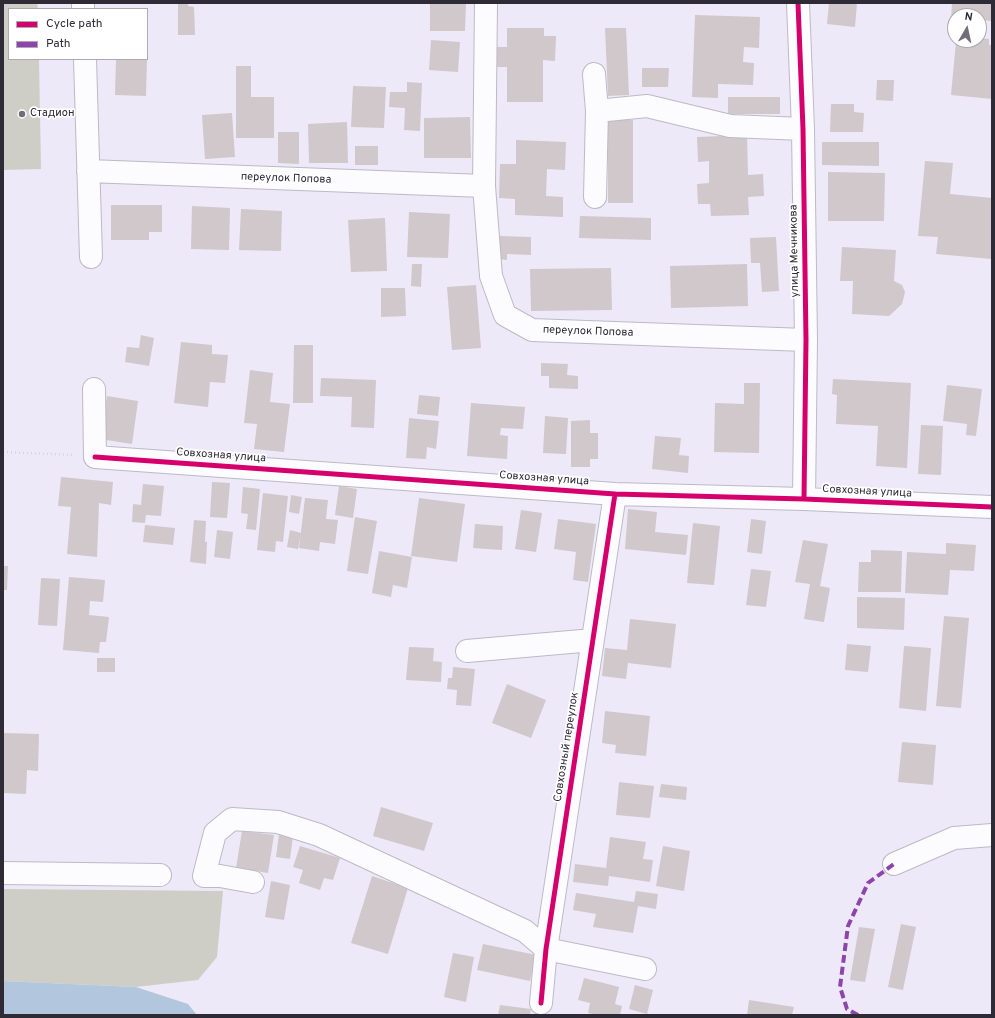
<!DOCTYPE html>
<html>
<head>
<meta charset="utf-8">
<style>
  body { margin:0 }
  #map { position:relative; width:995px; height:1018px; overflow:hidden; background:#eee9f8; font-family:Overpass,sans-serif }
  canvas { display:block }
  .frame { position:absolute; inset:0; border:4px solid #2e2a36; pointer-events:none }
  .legend { position:absolute; left:8px; top:8px; width:140px; height:52px; box-sizing:border-box; background:#fff; border:1px solid #abaaaf; margin:0; padding:5px 7px; list-style:none; font-size:12px; color:#2e2a36 }
  .legend li { display:flex; align-items:center; gap:8px; height:20px }
  .legend b { width:20px; border:1px solid #abaaaf }
  .north { position:absolute; left:947px; top:8px; width:40px; height:40px; box-sizing:border-box; background:#fff; border:1px solid #abaaaf; border-radius:50%; rotate:9deg; font-size:11px; font-weight:700; line-height:16px; text-align:center; color:#2e2a36 }
  .north::after { content:''; display:block; margin:auto; width:14px; height:18px; background:#716d7a; clip-path:polygon(50% 0,100% 100%,50% 72%,0 100%) }
</style>
</head>
<body>
<div id="map">
<canvas width="995" height="1018"></canvas>
<div class="frame"></div>
<ul class="legend">
<li><b style="height:5px;background:#d6006c"></b>Cycle path</li>
<li><b style="height:5px;background:#8e44ad"></b>Path</li>
</ul>
<div class="north">N</div>
</div>
<script>
const ctx = document.querySelector('canvas').getContext('2d');
ctx.lineJoin = 'round';
function fill(path, color) { ctx.fillStyle = color; ctx.fill(path, 'evenodd'); }
const toPath = rows => new Path2D(rows.map(r => 'M' + r).join(''));
function trace(path, color, width, dash) { ctx.strokeStyle = color; ctx.lineWidth = width; ctx.lineCap = dash ? 'butt' : 'round'; ctx.setLineDash(dash || []); ctx.stroke(path); }
function drawText(font, color, halo, rows, align = 'center') {
  ctx.font = font + ' Overpass,sans-serif'; ctx.lineWidth = 3.5; ctx.setLineDash([]); ctx.textBaseline = 'middle'; ctx.strokeStyle = halo; ctx.fillStyle = color; for (const [text, x, y, turn = 0] of rows) {
    ctx.save(); ctx.translate(x, y); ctx.rotate((+turn || 0) * Math.PI / 180); ctx.textAlign = isNaN(turn) ? turn : align; if (halo) ctx.strokeText(text, 0, 0); ctx.fillText(text, 0, 0); ctx.restore();
  }
}
fill(toPath([
  [3,3,37,3,38,9,9,9,9,59,39,59,41,169,3,170],
  [3,889,223,891,217,957,198,980,136,987,3,981]
]), '#cfcec6');
fill(toPath([
  [3,981,136,987,188,1004,197,1015,3,1015]
]), '#b2c7de');
fill(toPath([
  [178,3,188,3,188,6,194,7,195,35,178,35],
  [430,3,466,3,465,31,430,31],
  [829,3,857,3,855,27,827,24],
  [952,3,992,3,992,21,979,20,979,16,955,16,955,19,951,19],
  [695,15,760,17,759,48,744,47,743,62,754,63,753,85,718,84,718,98,692,97],
  [507,28,544,28,544,36,556,36,555,61,543,60,543,102,507,102,507,67,496,67,496,47,507,47],
  [605,28,626,28,629,95,608,96],
  [979,38,989,39,989,45,992,45,992,99,951,95,956,42,966,43,967,40,979,40],
  [431,40,460,42,458,72,429,70],
  [116,59,147,59,146,96,115,95],
  [236,66,251,66,251,97,274,97,274,138,236,138],
  [642,68,669,68,668,87,642,87],
  [877,80,894,80,893,101,876,100],
  [407,82,422,83,420,131,404,130,405,108,389,107,390,92,407,92],
  [353,86,386,87,384,128,351,127],
  [728,97,780,97,780,114,728,114],
  [831,104,854,104,854,112,864,113,863,132,830,132],
  [232,113,235,157,205,159,202,115],
  [470,117,471,158,424,158,424,118],
  [608,120,633,120,633,203,608,203],
  [347,122,348,163,309,163,308,124],
  [278,132,299,132,299,164,278,163],
  [747,135,748,175,763,174,764,196,748,197,749,215,711,216,710,204,698,204,697,184,709,183,709,161,698,162,697,137],
  [516,140,566,142,565,170,547,169,546,196,563,197,563,217,515,215,515,199,499,198,500,164,516,164],
  [822,142,879,142,879,166,822,165],
  [355,146,378,146,378,165,355,165],
  [925,161,953,163,950,194,992,198,992,259,936,254,938,237,918,236],
  [828,172,885,173,884,221,828,221],
  [111,205,162,205,162,232,149,232,149,240,111,240],
  [192,206,230,208,229,250,191,249],
  [241,209,282,211,281,251,239,250],
  [409,212,450,214,448,258,407,257],
  [580,216,651,218,651,240,579,238],
  [385,218,387,271,351,272,348,220],
  [499,236,531,237,531,255,507,254,507,260,498,259],
  [776,237,779,291,762,292,760,263,751,263,750,238],
  [842,247,896,250,894,281,902,285,905,292,902,304,889,316,852,314,853,281,840,281],
  [412,264,422,264,421,287,411,286],
  [747,264,748,306,671,308,670,266],
  [611,268,612,310,531,311,530,269],
  [476,285,481,348,452,350,447,287],
  [381,288,405,288,406,316,381,317],
  [141,335,154,338,149,366,125,362,127,347,139,348],
  [181,342,212,345,212,354,228,355,225,383,210,382,208,407,174,403],
  [294,345,313,345,313,403,293,403],
  [541,363,568,364,567,375,578,376,578,389,549,388,549,376,541,376],
  [250,370,273,373,270,402,290,404,284,452,254,449,257,424,244,423],
  [321,378,376,380,374,428,351,427,352,397,320,396],
  [833,379,911,383,907,468,876,466,878,426,836,424,837,395,832,394],
  [744,383,760,383,759,453,714,452,715,403,744,404],
  [947,385,982,389,976,436,966,435,967,424,943,421],
  [419,395,440,397,438,416,417,414],
  [107,396,138,401,132,444,100,439],
  [471,403,525,407,523,429,501,428,500,435,508,436,507,459,467,456],
  [545,416,568,418,566,454,543,453],
  [409,418,439,421,436,449,427,447,426,459,406,458],
  [590,420,590,433,598,433,598,459,590,459,590,467,571,467,571,421],
  [921,425,943,426,941,475,918,474],
  [655,436,681,438,679,455,689,456,688,473,652,469],
  [61,477,113,482,111,505,99,503,97,557,67,554,71,507,58,506],
  [212,482,230,483,227,518,210,517],
  [143,484,164,486,161,516,146,515,145,523,132,522,133,504,141,505],
  [339,486,357,489,353,518,335,515],
  [243,487,260,489,256,530,246,529,248,514,241,513],
  [263,493,288,496,283,542,276,541,275,552,257,550],
  [291,495,302,497,299,514,289,512],
  [305,498,328,500,326,519,338,520,335,544,320,542,319,551,299,548],
  [419,498,465,504,457,562,411,556],
  [628,509,657,512,655,532,688,535,686,555,625,549],
  [521,510,542,513,536,552,515,549],
  [355,517,377,521,368,574,347,571],
  [558,519,596,524,588,582,573,580,576,552,554,549],
  [751,519,766,521,762,554,747,552],
  [194,520,206,521,205,542,207,542,206,564,190,562],
  [693,523,720,526,714,585,687,583],
  [475,524,503,526,502,550,473,548],
  [145,525,175,528,173,545,143,542],
  [217,530,233,532,230,559,214,557],
  [290,530,301,533,298,549,287,547],
  [803,540,828,544,820,586,830,588,824,622,804,619,810,584,795,582],
  [946,543,976,545,974,571,950,570,948,595,905,593,907,552,946,554],
  [871,550,902,551,901,592,858,592,859,562,871,562],
  [379,551,412,557,407,588,393,585,391,597,372,593],
  [3,566,8,566,7,590,3,590],
  [751,569,771,571,766,607,746,605],
  [69,577,105,580,103,602,90,601,89,615,109,617,106,642,100,642,99,653,63,650],
  [41,578,60,579,57,626,38,625],
  [857,597,905,598,904,630,857,628],
  [944,616,969,618,961,708,936,706],
  [630,619,676,624,671,668,628,663,626,679,602,676,605,648,627,650],
  [847,644,871,646,868,672,845,670],
  [904,646,931,648,926,711,899,708],
  [409,647,434,648,433,661,442,662,441,682,406,680],
  [97,658,115,658,115,672,97,672],
  [453,667,475,669,471,706,456,705,457,690,447,689,448,678,452,678],
  [507,684,546,700,531,738,492,723],
  [605,711,650,716,646,756,615,753,616,745,602,743],
  [3,733,39,734,38,771,27,770,26,794,3,793],
  [902,742,936,745,933,785,898,782],
  [619,782,654,786,650,818,616,815],
  [661,784,687,787,686,800,659,797],
  [381,807,433,823,424,851,373,836],
  [242,831,274,835,268,873,236,868],
  [279,834,293,836,290,859,276,857],
  [610,837,646,842,643,859,653,860,650,882,609,876,608,886,573,882,575,864,606,868],
  [300,846,340,858,333,880,324,878,320,890,299,883,303,870,293,867],
  [663,846,690,851,684,891,656,886],
  [372,876,408,888,388,954,351,943],
  [271,881,290,885,284,920,265,917],
  [636,891,658,894,656,909,638,906,633,933,593,927,596,914,573,910,576,893,634,902],
  [901,924,916,927,903,990,888,987],
  [859,927,875,929,865,982,850,980],
  [483,944,536,955,530,981,477,970],
  [453,953,474,957,466,1002,444,997],
  [584,978,619,987,615,1004,622,1006,620,1015,596,1015,588,1013,590,1003,578,1000],
  [635,985,653,990,647,1014,629,1009],
  [749,1000,794,1007,792,1015,747,1015],
  [500,1005,531,1009,530,1015,498,1015]
]), '#d1c8cc');
const minor = toPath([
  [83,3,83,9],
  [486,3,484,186,491,276,505,315,532,330,806,340],
  [798,3,803,129,806,340,804,499],
  [85,59,91,257],
  [594,74,597,111,595,197],
  [597,111,647,106,730,126,803,129],
  [88,171,484,186],
  [94,389,95,457,615,494,804,499,992,507],
  [467,651,593,640],
  [894,864,954,838,992,835],
  [3,873,160,875],
  [253,882,220,876,204,876,215,833,232,819,278,822,319,835,525,931,546,949,645,969],
  [541,1003,546,949,615,494]
]);
trace(minor, '#bdb9c5', 24);
trace(toPath([
  [3,452,73,455]
]), '#d5d5d9', 2.5, [1, 3]);
trace(minor, '#fcfcfe', 22);
trace(toPath([
  [858,1015,847,1009,840,987,848,926,868,883,894,864]
]), '#8e44ad', 4, [8, 4]);
trace(toPath([
  [798,3,803,129,806,340,804,499],
  [95,457,615,494,804,499,992,507],
  [541,1003,546,949,615,494]
]), '#d6006c', 5);
for (const [x, y, r, color] of [
  [22,114,4,"#716d7a"]
]) { const dot = new Path2D(); dot.arc(x, y, r, 0, 2 * Math.PI); ctx.fillStyle = color; ctx.fill(dot); trace(dot, '#fff', 1.5); }
drawText('11px', '#2e2a36', '#fff', [
  ["Стадион",30,114]
], 'left');
drawText('11px', '#2e2a36', '#fff', [
  ["переулок Попова",286,179,2],
  ["улица Мечникова",795,251,-91],
  ["переулок Попова",588,332,2],
  ["Совхозная улица",221,456,4],
  ["Совхозная улица",544,479,4],
  ["Совхозная улица",867,492,3],
  ["Совхозный переулок",567,747,-81]
]);
</script>
</body>
</html>
